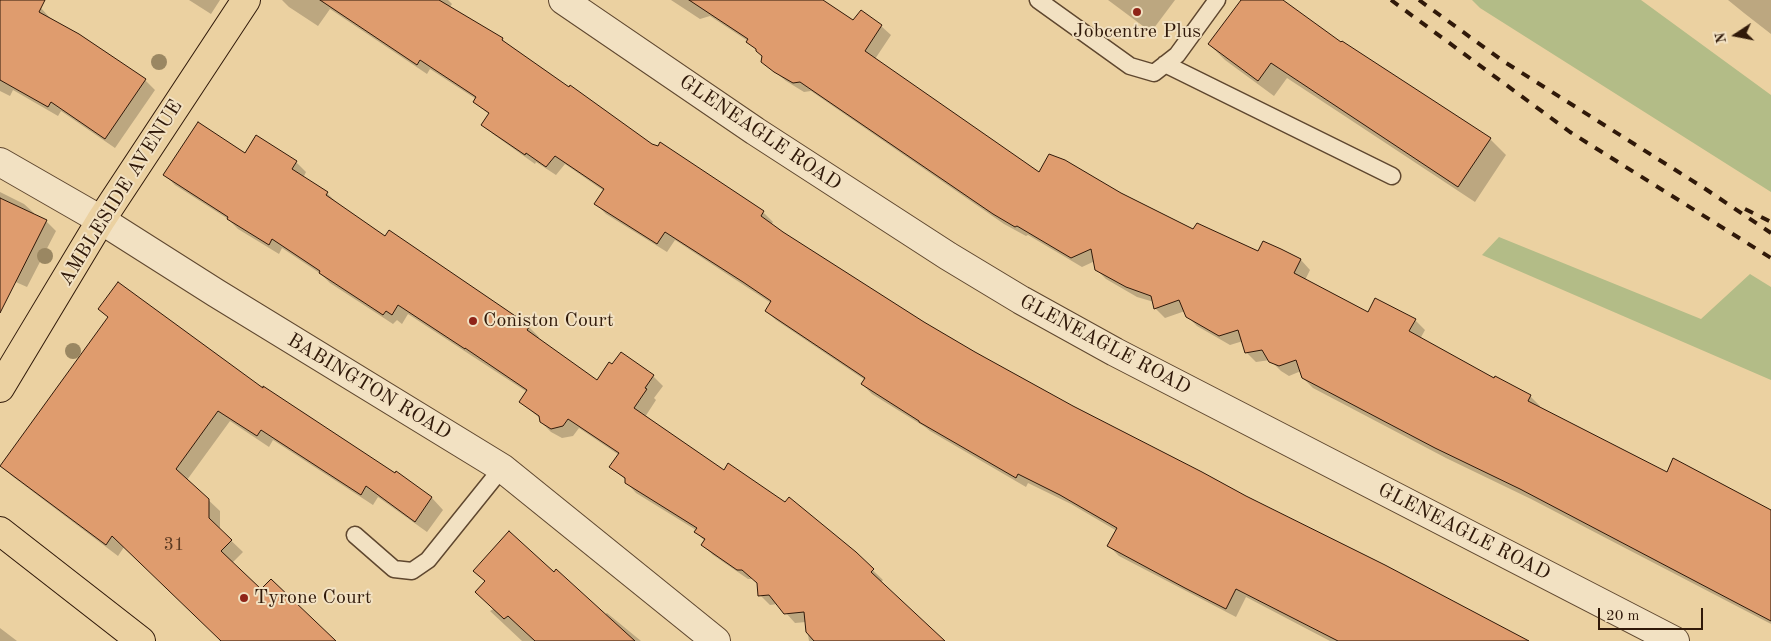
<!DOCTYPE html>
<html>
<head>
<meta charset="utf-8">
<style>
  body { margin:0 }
  #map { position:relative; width:1771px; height:641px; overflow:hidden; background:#ebd1a1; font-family:"Old Standard TT",serif }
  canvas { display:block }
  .north { position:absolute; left:1711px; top:10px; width:50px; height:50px; -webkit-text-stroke:4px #f2e1c2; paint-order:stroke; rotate:259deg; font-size:14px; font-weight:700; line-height:20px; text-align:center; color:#301909 }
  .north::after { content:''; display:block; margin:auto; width:18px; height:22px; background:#301909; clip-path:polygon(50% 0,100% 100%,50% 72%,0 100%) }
  .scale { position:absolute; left:1598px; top:608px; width:105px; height:22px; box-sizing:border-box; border:2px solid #301909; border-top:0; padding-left:6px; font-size:15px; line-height:18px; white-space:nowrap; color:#301909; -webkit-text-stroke:4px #f2e1c2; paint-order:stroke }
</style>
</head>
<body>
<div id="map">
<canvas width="1771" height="641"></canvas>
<div class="north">N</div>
<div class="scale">20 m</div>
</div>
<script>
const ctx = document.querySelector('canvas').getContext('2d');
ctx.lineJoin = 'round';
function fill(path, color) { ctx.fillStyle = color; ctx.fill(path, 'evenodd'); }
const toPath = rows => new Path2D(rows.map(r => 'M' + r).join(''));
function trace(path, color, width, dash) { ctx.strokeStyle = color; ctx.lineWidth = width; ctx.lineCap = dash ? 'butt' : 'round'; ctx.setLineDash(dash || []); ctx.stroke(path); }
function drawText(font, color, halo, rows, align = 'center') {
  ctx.font = font + ' "Old Standard TT",serif'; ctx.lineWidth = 4; ctx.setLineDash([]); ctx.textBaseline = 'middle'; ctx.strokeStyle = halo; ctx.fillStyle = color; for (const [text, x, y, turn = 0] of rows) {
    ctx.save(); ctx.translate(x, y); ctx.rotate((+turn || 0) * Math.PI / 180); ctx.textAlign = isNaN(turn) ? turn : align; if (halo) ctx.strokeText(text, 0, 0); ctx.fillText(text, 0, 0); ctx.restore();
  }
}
fill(toPath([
  [1472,0,1641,0,1771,95,1771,192,1480,8],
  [1499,237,1701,319,1750,274,1771,287,1771,380,1482,255]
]), '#b3bc87');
fill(toPath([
  [0,0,24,0,41,8,50,18,50,19,78,35,145,80,155,90,115,148,61,111,58,116,13,90,10,96,0,91],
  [189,0,220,0,211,14],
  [282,0,448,0,452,4,449,8,502,39,508,45,651,145,763,212,773,222,771,225,923,323,1072,407,1526,641,1330,641,1246,597,1236,617,1119,556,1109,546,1117,531,1071,504,1028,483,1026,487,930,431,925,427,872,394,862,384,865,380,776,320,766,311,771,303,675,240,667,252,606,214,596,204,604,191,565,164,556,175,536,162,535,164,493,134,483,125,490,115,474,102,476,99,430,69,427,74,330,9,318,26,289,7],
  [671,0,821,0,854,22,881,26,891,35,875,59,1040,174,1120,194,1194,231,1258,252,1280,250,1301,260,1310,270,1305,280,1369,314,1415,320,1425,330,1420,339,1494,380,1530,396,1540,406,1539,408,1667,473,1771,511,1771,624,1531,499,1446,458,1313,388,1303,378,1301,371,1289,376,1281,371,1270,360,1256,362,1246,352,1243,341,1230,345,1197,326,1187,316,1185,311,1165,318,1155,308,1154,302,1137,297,1106,279,1096,269,1095,261,1082,267,1028,235,1026,236,1004,224,811,91,804,92,786,81,763,62,763,57,748,41,710,16,700,19],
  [1108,0,1175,0,1151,32],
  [1242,0,1281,0,1341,44,1490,139,1506,155,1475,202,1287,78,1274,96,1225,60,1209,44],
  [1728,0,1771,0,1771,34,1744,13],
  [246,154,296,162,306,172,303,178,327,193,337,203,386,238,529,327,539,337,537,339,597,382,653,376,663,386,654,398,656,400,645,417,724,472,855,553,883,580,881,582,943,641,809,641,806,622,795,623,778,604,770,605,760,595,759,584,753,579,748,579,713,555,703,545,705,541,695,532,696,530,636,493,626,482,626,480,611,467,619,455,579,428,573,436,562,438,551,432,541,422,541,419,520,402,527,392,408,314,402,324,397,320,393,324,330,283,321,274,282,248,279,254,238,229,228,219,175,185,165,175],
  [0,192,24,204,34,213,33,215,46,221,56,231,27,287,0,275],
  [80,359,263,389,395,475,397,473,432,498,443,510,427,532,378,497,373,505,273,440,269,447,230,421,187,480,220,511,220,530,243,552,232,563,261,591,335,641,220,641,218,638,219,637,124,547,118,556,12,476,1,465],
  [554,574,604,615,607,613,641,641,522,641,490,611],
  [0,628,17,641,0,641]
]), '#0003');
const building = toPath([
  [0,0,45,0,39,12,79,34,146,79,105,139,51,102,48,107,0,80,0,0],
  [320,0,439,0,503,38,502,40,569,87,570,85,652,144,658,146,660,142,764,211,761,216,783,232,924,322,975,352,1073,406,1202,472,1246,496,1385,565,1529,641,1338,641,1236,589,1226,609,1185,588,1107,546,1117,528,1060,495,1018,474,1016,478,919,422,919,421,861,384,865,378,765,311,771,301,743,282,665,232,657,244,594,204,604,189,555,156,546,167,526,153,525,155,481,125,489,113,473,102,476,97,420,60,417,65,320,0],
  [689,0,823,0,853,20,861,10,882,25,865,51,1039,172,1049,154,1065,160,1121,193,1193,229,1197,223,1258,251,1263,241,1281,249,1301,259,1294,273,1368,312,1375,298,1416,319,1409,331,1494,378,1495,376,1531,395,1528,401,1667,472,1673,458,1771,510,1771,621,1520,489,1435,448,1302,378,1296,360,1279,366,1269,362,1262,350,1245,353,1238,330,1219,336,1186,317,1179,300,1154,309,1151,296,1126,287,1095,270,1091,249,1071,258,1017,226,1015,227,993,214,800,82,793,83,774,72,761,62,762,56,756,51,756,49,746,42,748,39,689,0],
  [1241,0,1283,0,1341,42,1342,41,1491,138,1458,187,1271,63,1258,81,1208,44,1241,0],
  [198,122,245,153,256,135,297,161,292,169,328,192,326,195,385,236,389,230,530,326,527,330,597,380,609,362,612,364,621,352,654,375,645,388,647,389,634,408,724,470,728,463,785,502,789,497,856,552,874,569,871,572,945,641,814,641,806,632,804,612,784,614,769,595,758,596,757,583,742,570,737,570,701,545,705,539,694,532,697,528,625,483,625,478,609,467,619,453,568,419,563,426,551,429,540,422,539,416,519,402,527,390,465,348,465,349,398,305,392,315,386,311,383,315,319,273,320,271,272,239,269,245,227,219,228,217,163,175,198,122],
  [0,198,47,220,0,313,0,198],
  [118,282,263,388,263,386,395,473,396,471,432,497,415,522,366,486,361,495,261,430,257,436,218,411,176,469,209,499,209,518,232,540,221,551,261,589,271,579,336,641,221,641,112,536,106,545,0,466,108,317,98,309,118,282],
  [509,531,554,572,556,569,635,641,535,641,508,616,504,619,475,592,485,581,473,571,509,531]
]);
fill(building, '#df9c6e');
trace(building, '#301909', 1);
const lane = toPath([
  [1038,0,1130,66,1154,73,1177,55,1217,0],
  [1165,64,1392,176],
  [355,535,394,569,412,571,428,560,502,468]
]);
const street = toPath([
  [563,0,755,131,948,256,1021,300,1115,352,1675,641],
  [0,162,101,220,216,293,502,468,716,641]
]);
const primary = toPath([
  [0,531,141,641]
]);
const highway = toPath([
  [0,388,101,220,246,0]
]);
trace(lane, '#5f472f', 19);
trace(street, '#5f472f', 30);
trace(primary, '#301909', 30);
trace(highway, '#301909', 30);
trace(lane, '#f2e1c2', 16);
trace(street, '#f2e1c2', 28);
trace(primary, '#ebd1a1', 28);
trace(highway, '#ebd1a1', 28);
trace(toPath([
  [1391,0,1570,132,1771,258],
  [1419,0,1503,61,1707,190,1771,233],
  [1745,209,1771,222]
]), '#301909', 4, [9, 9]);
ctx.fillStyle = '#9a8762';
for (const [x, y] of [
  [159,62],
  [45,256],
  [73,351]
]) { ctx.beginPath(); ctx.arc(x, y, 8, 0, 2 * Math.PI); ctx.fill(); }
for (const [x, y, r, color] of [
  [1137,12,5,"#8f2418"],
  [473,321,5,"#8f2418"],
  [244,598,5,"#8f2418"]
]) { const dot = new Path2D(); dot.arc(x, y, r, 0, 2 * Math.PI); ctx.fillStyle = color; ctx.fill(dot); trace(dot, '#f2e1c2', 2); }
drawText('18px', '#5c3a22', null, [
  ["31",174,545]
]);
drawText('20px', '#301909', '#f2e1c2', [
  ["Jobcentre Plus",1137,32,"center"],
  ["Coniston Court",483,321],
  ["Tyrone Court",254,598]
], 'left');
drawText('20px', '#301909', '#f2e1c2', [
  ["GLENEAGLE ROAD",760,133,34],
  ["AMBLESIDE AVENUE",121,193,-58],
  ["GLENEAGLE ROAD",1105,345,28],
  ["BABINGTON ROAD",369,387,31],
  ["GLENEAGLE ROAD",1464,532,27]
]);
</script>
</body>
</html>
